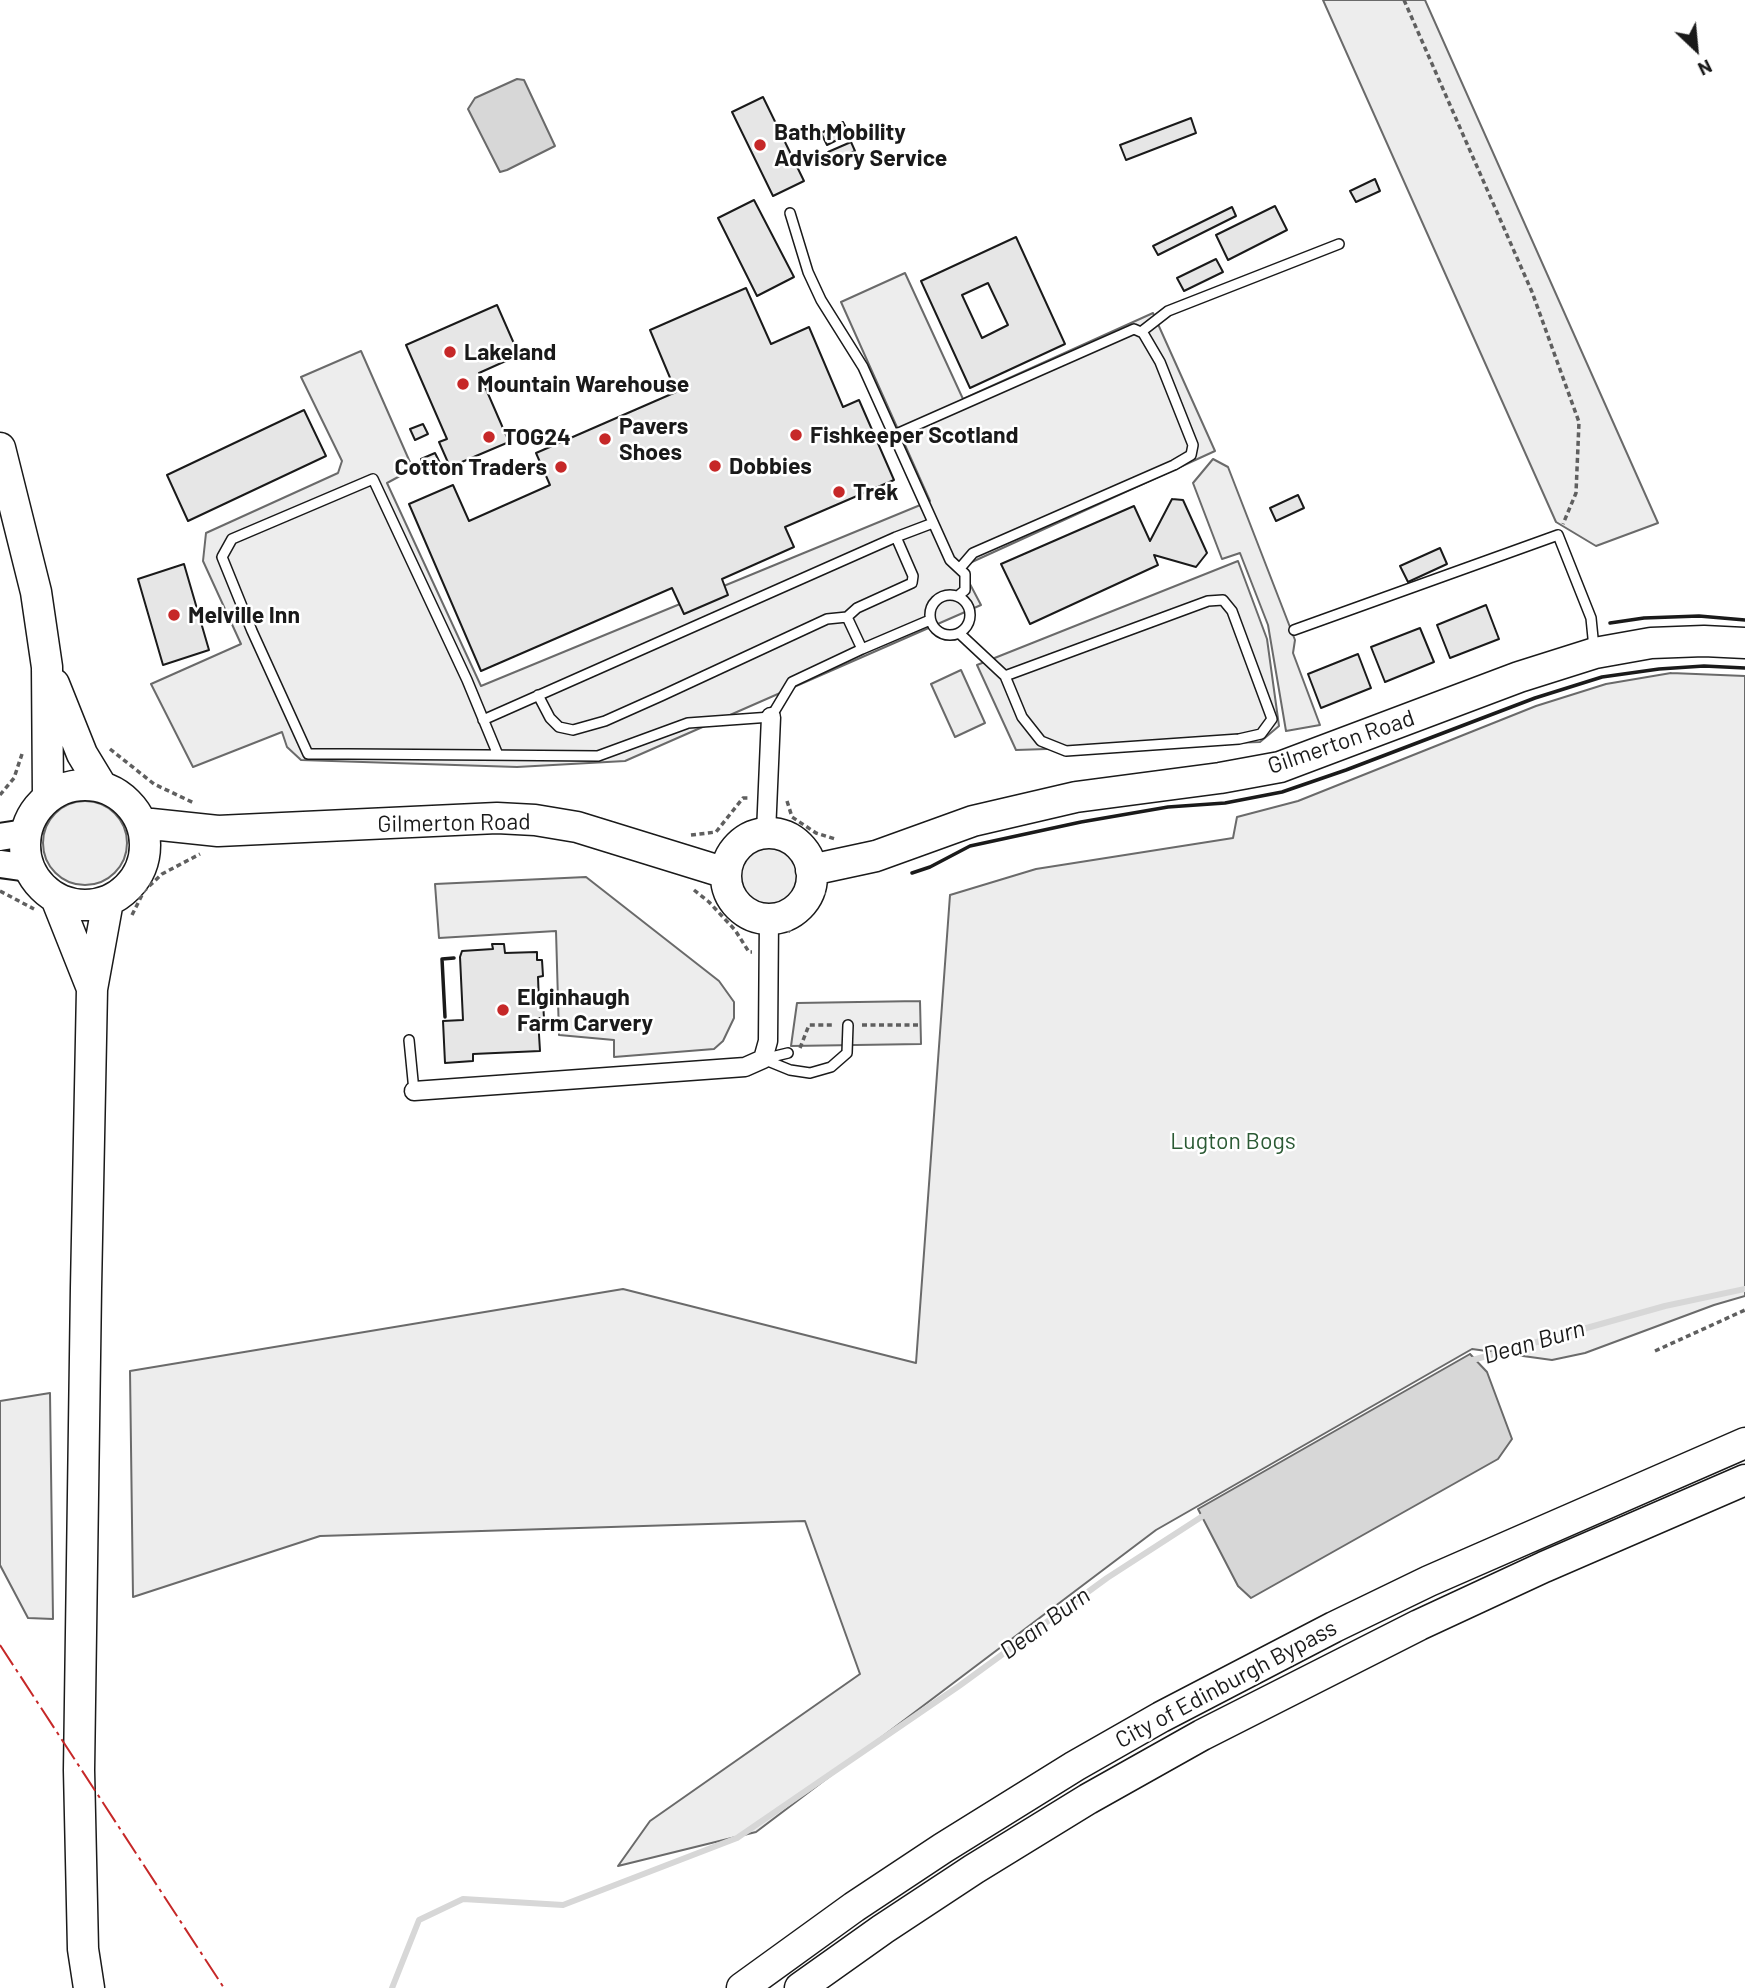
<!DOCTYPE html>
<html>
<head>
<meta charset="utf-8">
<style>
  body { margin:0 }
  #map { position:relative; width:1745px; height:1988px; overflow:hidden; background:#fff; font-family:Barlow,sans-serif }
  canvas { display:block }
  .north { position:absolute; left:1661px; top:14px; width:70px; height:70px; -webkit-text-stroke:5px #fff; paint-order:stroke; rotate:154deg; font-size:19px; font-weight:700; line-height:28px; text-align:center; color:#1a1a1a }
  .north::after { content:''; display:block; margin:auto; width:24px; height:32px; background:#1a1a1a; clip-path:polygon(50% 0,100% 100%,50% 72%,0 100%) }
</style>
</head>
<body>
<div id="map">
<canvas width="1745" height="1988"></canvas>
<div class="north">N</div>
</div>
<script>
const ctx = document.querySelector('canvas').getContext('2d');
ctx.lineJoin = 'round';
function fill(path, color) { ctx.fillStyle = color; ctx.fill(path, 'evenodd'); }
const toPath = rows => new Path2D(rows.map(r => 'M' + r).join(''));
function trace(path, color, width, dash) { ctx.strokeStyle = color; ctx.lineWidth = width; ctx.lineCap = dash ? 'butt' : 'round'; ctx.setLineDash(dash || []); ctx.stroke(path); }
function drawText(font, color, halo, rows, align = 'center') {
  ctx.font = font + ' Barlow,sans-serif'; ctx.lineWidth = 5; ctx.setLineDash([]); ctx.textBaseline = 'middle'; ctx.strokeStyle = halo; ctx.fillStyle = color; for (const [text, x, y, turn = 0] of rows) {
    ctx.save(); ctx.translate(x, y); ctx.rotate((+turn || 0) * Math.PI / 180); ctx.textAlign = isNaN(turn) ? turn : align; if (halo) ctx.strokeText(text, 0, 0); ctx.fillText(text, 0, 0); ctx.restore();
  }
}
const built = toPath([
  [1323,0,1425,0,1658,523,1596,546,1556,522,1323,0],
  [905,273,963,399,1153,313,1215,451,961,567,981,605,625,761,517,767,301,760,287,747,282,732,193,767,151,684,241,644,203,561,206,533,338,473,342,461,301,377,361,351,413,469,387,483,481,686,930,501,841,302,905,273],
  [1213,459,1228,467,1295,640,1293,653,1320,725,1286,731,1268,625,1240,553,1222,559,1193,483,1213,459],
  [1238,561,1267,639,1279,726,1260,742,1016,750,977,665,1238,561],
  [961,670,985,723,955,737,931,684,961,670],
  [1671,673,1745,676,1745,1296,1714,1305,1585,1353,1552,1360,1472,1349,1156,1530,756,1832,618,1866,650,1821,860,1674,805,1521,320,1536,133,1597,130,1371,623,1289,916,1363,950,895,1036,869,1233,838,1237,817,1298,801,1536,706,1606,684,1671,673],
  '43 843a42 42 0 1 1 84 0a42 42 0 1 1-84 0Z',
  '738 876a30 30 0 1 1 60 0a30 30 0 1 1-60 0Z',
  [586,877,719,981,734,1002,734,1018,723,1041,714,1049,614,1057,614,1040,559,1035,556,931,439,938,435,884,586,877],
  [920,1001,921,1044,791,1046,797,1003,920,1001],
  [50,1393,53,1619,28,1618,0,1565,0,1401,50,1393]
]);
fill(built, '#ededed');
trace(built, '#6a6a6a', 2);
const water = toPath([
  [517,79,524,80,555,146,507,170,500,172,468,109,475,98,517,79],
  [1470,1354,1487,1372,1512,1439,1498,1459,1251,1598,1238,1586,1198,1509,1470,1354]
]);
fill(water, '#d7d7d7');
trace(water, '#6a6a6a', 2);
trace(toPath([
  [1469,1361,1665,1306,1745,1289],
  [392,1988,419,1920,463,1899,563,1905,737,1838,959,1686,1107,1578,1209,1512]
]), '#d7d7d7', 6);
const building = toPath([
  [763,97,804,181,773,196,732,112,763,97],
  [1191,118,1196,133,1126,160,1120,145,1191,118],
  [843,122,849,134,827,145,821,133,843,122],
  [851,142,855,151,833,162,828,152,851,142],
  [1375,179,1380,191,1356,202,1350,191,1375,179],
  [754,200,794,277,757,296,718,218,754,200],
  [1275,206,1287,230,1228,260,1216,235,1275,206],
  [1232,207,1236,216,1158,255,1153,246,1232,207],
  [1016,237,1065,344,970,388,921,281,1016,237],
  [988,283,1008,325,982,338,962,295,988,283],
  [1216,259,1223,272,1184,291,1177,278,1216,259],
  [746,288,771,344,809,327,843,407,859,400,894,480,785,527,794,547,722,579,728,595,684,614,672,588,481,671,409,504,453,485,469,521,550,485,536,453,676,392,650,330,746,288],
  [497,305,519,355,479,373,509,442,450,467,439,442,447,439,406,345,497,305],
  [304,410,326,456,188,521,167,475,304,410],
  [423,424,428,434,415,440,410,429,423,424],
  [435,453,441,465,426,472,421,459,435,453],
  [1298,495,1304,508,1276,521,1270,508,1298,495],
  [1172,499,1183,500,1207,553,1196,567,1154,555,1158,565,1030,624,1001,564,1134,506,1150,541,1172,499],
  [1440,548,1447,564,1408,582,1400,566,1440,548],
  [184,564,209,650,163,665,138,579,184,564],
  [1486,605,1499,639,1450,658,1437,625,1486,605],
  [1420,628,1434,662,1385,682,1371,647,1420,628],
  [1358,654,1371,688,1321,708,1308,674,1358,654],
  [492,944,504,944,505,953,537,952,537,960,542,960,543,976,538,977,539,1003,543,1003,544,1018,538,1018,540,1051,473,1054,473,1061,445,1063,443,1021,463,1020,460,957,462,951,493,949,492,944]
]);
fill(building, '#e6e6e6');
trace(building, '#1a1a1a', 2);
const service = toPath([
  [790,213,808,272,821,300,863,367,950,560,965,574,965,590,958,596],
  [1141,332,1168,311,1339,244],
  [894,435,1134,329,1143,333,1160,362,1193,445,1191,455,1174,465,973,553,961,567,961,570],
  '930 615a20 20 0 1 1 40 0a20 20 0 1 1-40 0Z',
  [847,617,857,608,912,583,913,576,896,537],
  [1294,630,1558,535,1591,618,1594,648],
  [959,633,1005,676,1022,717,1041,741,1066,751,1239,739,1261,734,1272,719,1232,611,1223,600,1208,601,1005,676],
  [862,649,930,620],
  [483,720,896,537,933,523],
  [498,755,467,680,373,479,232,539,222,557,252,631,308,754,348,754,483,755,598,756,688,723,771,717,792,682,862,649,847,617,827,619,661,696,605,721,573,730,559,727,550,718,538,695],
  [409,1040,414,1091],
  [763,1059,790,1070,810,1073,831,1067,847,1053,848,1025],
  [763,1059,788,1053]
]);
const minor = toPath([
  [766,833,771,717],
  [414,1091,745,1067,763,1059,768,1041,769,919]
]);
const secondary = toPath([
  [0,837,25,833],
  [0,864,29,868]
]);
const primary = toPath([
  [0,448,36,592,47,667,48,797],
  [54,684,82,754,102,787],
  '25 845a60 60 0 1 1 120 0a60 60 0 1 1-120 0Z',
  [142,823,218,831,497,818,535,820,577,827,726,873],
  '726 876a43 43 0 1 1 86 0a43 43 0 1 1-86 0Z',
  [811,870,876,856,973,821,1076,797,1220,778,1280,767,1519,677,1595,653,1651,643,1704,641,1745,643],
  [56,898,91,986],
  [89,1988,83,1949,79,1770,86,1288,92,989,108,901]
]);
const trunk = toPath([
  [742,1988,854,1907,943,1848,1075,1766,1161,1717,1334,1627,1429,1581,1745,1443],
  [800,1988,883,1929,974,1869,1088,1799,1202,1735,1419,1625,1544,1567,1745,1480]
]);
trace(service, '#1a1a1a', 12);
trace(minor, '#1a1a1a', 21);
trace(secondary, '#1a1a1a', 30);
trace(primary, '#1a1a1a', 33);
trace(trunk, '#1a1a1a', 33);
trace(toPath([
  [1404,0,1532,292,1579,422,1576,493,1563,524],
  [110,749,154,784,194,803],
  [0,795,14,778,22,754],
  [787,801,792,817,816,833,835,839],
  [691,835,716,832,743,798,750,798],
  [694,890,709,902,735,930,749,952,752,952],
  [0,891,34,909],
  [132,915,144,891,162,874,200,854],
  [788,932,797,919,825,892],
  [862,1025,919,1025],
  [800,1048,809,1025,833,1025],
  [1655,1351,1745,1310]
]), '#5f5f5f', 3.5, [5, 3.5]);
trace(service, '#fff', 9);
trace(minor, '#fff', 18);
trace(secondary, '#fff', 26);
trace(primary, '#fff', 30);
trace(trunk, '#fff', 30);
trace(toPath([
  [1610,623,1644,618,1699,616,1745,620],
  [912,873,930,867,970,846,1081,822,1168,807,1225,803,1282,792,1346,770,1535,698,1602,677,1659,669,1704,666,1745,668],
  [445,1017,442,959,454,958]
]), '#1a1a1a', 3.5);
trace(toPath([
  [0,1645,224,1988]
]), '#c62828', 2, [24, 5, 3.5, 5]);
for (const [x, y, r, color] of [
  [760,145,7,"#c62828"],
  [450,352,7,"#c62828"],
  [463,384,7,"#c62828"],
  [796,435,7,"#c62828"],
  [489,437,7,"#c62828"],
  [605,439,7,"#c62828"],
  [715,466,7,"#c62828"],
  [561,467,7,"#c62828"],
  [839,492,7,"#c62828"],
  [174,615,7,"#c62828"],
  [503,1010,7,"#c62828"]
]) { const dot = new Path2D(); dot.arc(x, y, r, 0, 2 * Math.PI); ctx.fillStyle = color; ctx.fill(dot); trace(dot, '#fff', 2.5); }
drawText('bold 23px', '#1a1a1a', '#fff', [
  ["Bath Mobility",774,132],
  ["Advisory Service",774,158],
  ["Lakeland",464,352],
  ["Mountain Warehouse",477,384],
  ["Pavers",619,426],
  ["Shoes",619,452],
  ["Fishkeeper Scotland",810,435],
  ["TOG24",503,437],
  ["Dobbies",729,466],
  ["Cotton Traders",547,467,"right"],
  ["Trek",853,492],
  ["Melville Inn",188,615],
  ["Elginhaugh",517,997],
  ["Farm Carvery",517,1023]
], 'left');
drawText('23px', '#1a1a1a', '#fff', [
  ["Gilmerton Road",1341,742,-19],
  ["Gilmerton Road",454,823,-1],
  ["City of Edinburgh Bypass",1226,1684,-28]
]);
drawText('23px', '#2b5a34', '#fff', [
  ["Lugton Bogs",1233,1141]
]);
drawText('italic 24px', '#1a1a1a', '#fff', [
  ["Dean Burn",1534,1342,-16],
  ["Dean Burn",1045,1623,-36]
]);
</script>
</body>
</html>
